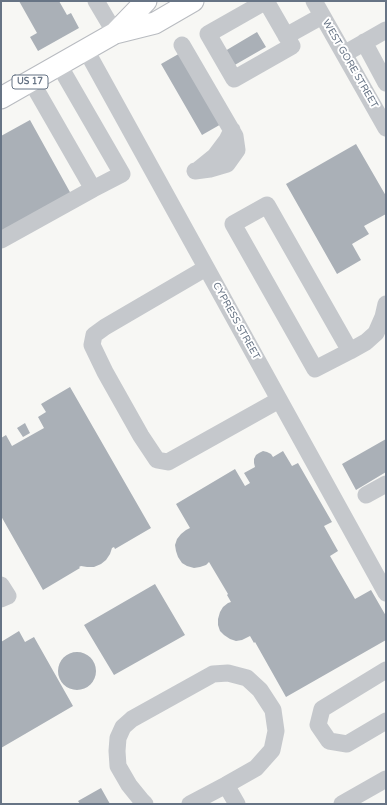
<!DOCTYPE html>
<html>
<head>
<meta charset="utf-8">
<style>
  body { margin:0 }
  #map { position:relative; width:387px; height:805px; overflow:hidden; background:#f7f7f4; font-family:"Varela Round",sans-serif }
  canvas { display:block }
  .frame { position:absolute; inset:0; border:2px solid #677485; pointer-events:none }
</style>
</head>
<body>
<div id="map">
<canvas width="387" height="805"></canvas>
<div class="frame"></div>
</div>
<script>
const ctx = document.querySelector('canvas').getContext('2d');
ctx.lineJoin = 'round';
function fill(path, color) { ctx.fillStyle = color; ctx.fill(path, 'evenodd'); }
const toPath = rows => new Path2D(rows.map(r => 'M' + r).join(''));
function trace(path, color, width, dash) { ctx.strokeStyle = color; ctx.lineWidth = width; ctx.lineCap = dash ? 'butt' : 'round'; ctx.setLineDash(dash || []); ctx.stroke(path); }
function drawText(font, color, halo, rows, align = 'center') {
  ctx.font = font + ' "Varela Round",sans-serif'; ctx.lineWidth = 4; ctx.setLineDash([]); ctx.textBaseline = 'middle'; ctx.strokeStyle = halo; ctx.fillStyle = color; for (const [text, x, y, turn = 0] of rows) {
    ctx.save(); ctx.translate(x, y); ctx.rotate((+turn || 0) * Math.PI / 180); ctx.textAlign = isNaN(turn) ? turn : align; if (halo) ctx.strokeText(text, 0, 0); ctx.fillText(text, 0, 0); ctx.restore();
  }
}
fill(toPath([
  [19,1,59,1,67,15,71,13,79,28,38,51,30,37,37,33],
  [257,32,266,47,233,66,225,51],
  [182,52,223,123,202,135,161,64],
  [30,120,71,194,1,233,1,136],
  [356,144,386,196,386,214,364,226,369,234,352,244,361,260,337,274,286,184],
  [70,387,151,528,115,549,114,547,112,548,110,554,106,560,101,564,94,567,87,567,81,566,79,567,80,568,43,590,1,516,1,438,6,435,12,446,44,428,38,417,46,412,41,404],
  [25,423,30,433,23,437,17,428],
  [386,439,386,472,356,490,342,464],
  [263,451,267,452,271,454,273,457,283,451,292,466,298,463,332,522,324,526,338,551,330,556,355,599,371,590,386,616,386,640,286,697,255,642,254,643,250,636,242,640,236,641,230,639,224,635,220,631,218,625,218,619,220,612,223,607,228,603,231,602,227,595,228,594,209,562,206,565,200,567,194,568,187,566,182,563,178,557,176,551,175,545,177,539,181,534,186,530,190,528,176,504,235,469,245,486,250,483,244,473,255,467,254,463,254,459,256,455,259,453],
  [155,584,185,635,114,675,84,625],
  [19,631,25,642,34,637,73,706,1,748,1,642],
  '58 671a19 19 0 1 1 38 0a19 19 0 1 1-38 0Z',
  [101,788,110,804,80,804,78,801]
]), '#aab0b7');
const major = toPath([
  [115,33,146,1],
  [1,98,115,33,155,23,193,1]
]);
trace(major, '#b8bbc0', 23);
trace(toPath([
  [96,1,115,33],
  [266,1,208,34,234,79,292,46,266,1],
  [314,1,386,128],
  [286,36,322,16],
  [364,42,386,83],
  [182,45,235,136,237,150,227,164,210,169,195,171],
  [86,50,386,593],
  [344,54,386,30],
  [59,65,122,174,93,189],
  [199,169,215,156,227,140,232,130],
  [1,240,93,189,31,81],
  [206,268,105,327,94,335,92,345,105,372,141,436,157,460,168,462,279,400],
  [350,351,267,205,233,224,315,369,350,351,366,342,376,333,383,317,386,304],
  [366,495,386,484],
  [1,585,8,596,1,599],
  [386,670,322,709,318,725,329,741,347,744,386,721],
  [226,785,237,804],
  [145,804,142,801,129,785,118,766,117,751,118,738,123,727,132,719,213,674,228,673,247,678,260,690,273,710,276,731,272,750,256,768,226,785,190,804],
  [342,804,386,779]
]), '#c5c8cc', 17);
trace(major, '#fff', 21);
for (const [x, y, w] of [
  [30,82,36]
]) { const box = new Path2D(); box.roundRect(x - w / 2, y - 7, w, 14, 3); ctx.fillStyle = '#fff'; ctx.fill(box); trace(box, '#677485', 1); }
drawText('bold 9px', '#677485', null, [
  ["US 17",30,82]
]);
drawText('10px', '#677485', '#fff', [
  ["WEST GORE STREET",350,64,60],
  ["CYPRESS STREET",236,321,61]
]);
</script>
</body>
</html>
